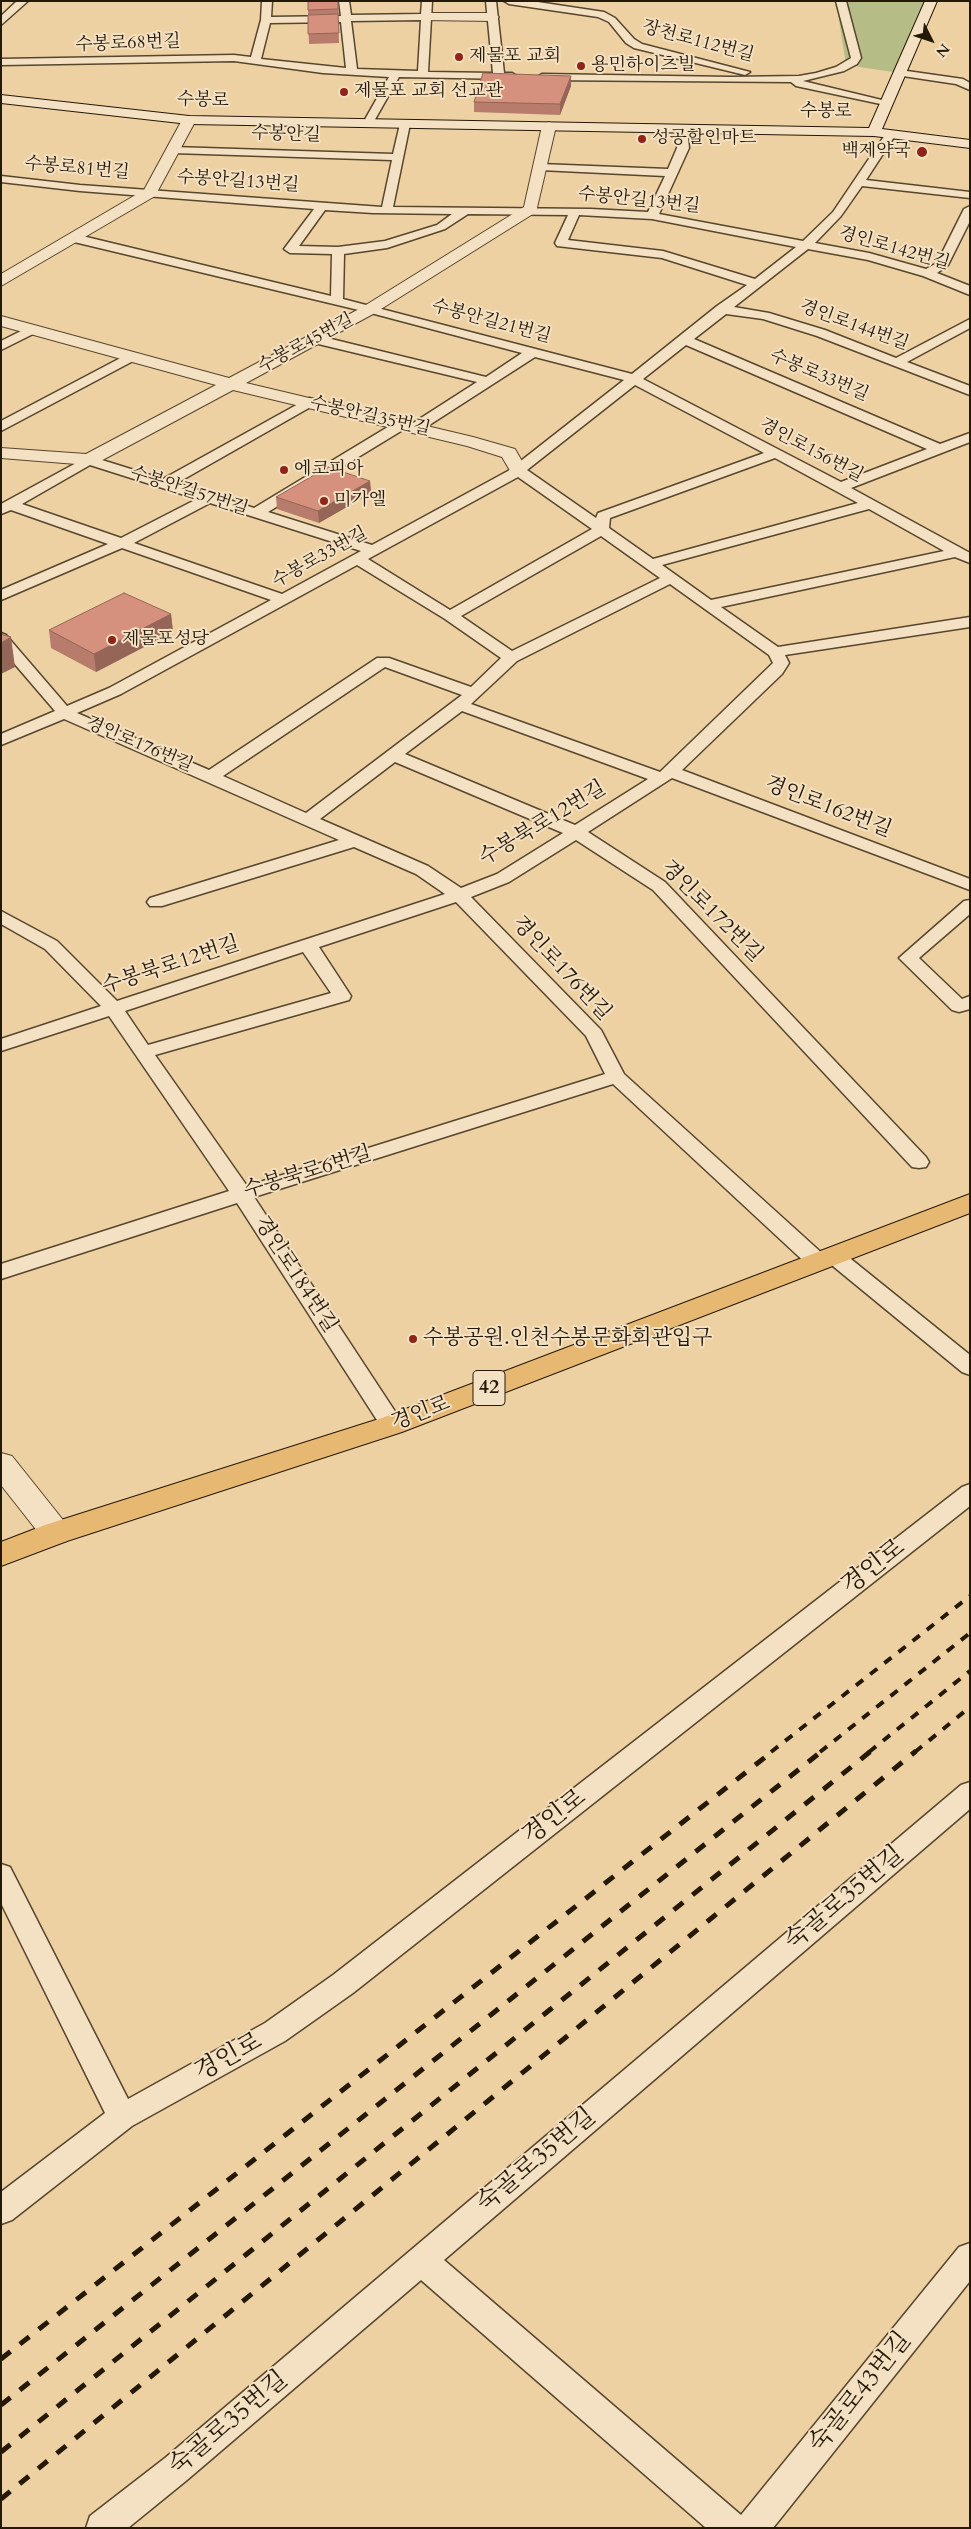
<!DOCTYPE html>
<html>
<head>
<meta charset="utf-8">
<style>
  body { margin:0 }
  #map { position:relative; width:971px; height:2529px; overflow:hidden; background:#eed1a2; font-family:Cardo,serif }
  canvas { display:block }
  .frame { position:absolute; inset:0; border:2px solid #241807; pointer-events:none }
  .north { position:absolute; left:906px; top:15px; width:50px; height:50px; -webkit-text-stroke:4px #f4e1c3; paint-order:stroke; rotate:131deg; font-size:14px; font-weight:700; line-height:20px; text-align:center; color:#241807 }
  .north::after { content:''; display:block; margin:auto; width:18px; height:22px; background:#241807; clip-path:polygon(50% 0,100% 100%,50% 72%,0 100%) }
</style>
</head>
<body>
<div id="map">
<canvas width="971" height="2529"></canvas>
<div class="frame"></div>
<div class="north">N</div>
</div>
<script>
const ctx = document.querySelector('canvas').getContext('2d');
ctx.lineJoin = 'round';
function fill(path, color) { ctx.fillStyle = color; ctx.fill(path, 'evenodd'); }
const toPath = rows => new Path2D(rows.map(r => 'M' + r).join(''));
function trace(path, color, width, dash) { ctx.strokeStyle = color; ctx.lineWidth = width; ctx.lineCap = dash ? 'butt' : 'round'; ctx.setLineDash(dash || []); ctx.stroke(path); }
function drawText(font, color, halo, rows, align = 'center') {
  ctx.font = font + ' Cardo,"Noto Serif KR",serif'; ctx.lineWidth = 4; ctx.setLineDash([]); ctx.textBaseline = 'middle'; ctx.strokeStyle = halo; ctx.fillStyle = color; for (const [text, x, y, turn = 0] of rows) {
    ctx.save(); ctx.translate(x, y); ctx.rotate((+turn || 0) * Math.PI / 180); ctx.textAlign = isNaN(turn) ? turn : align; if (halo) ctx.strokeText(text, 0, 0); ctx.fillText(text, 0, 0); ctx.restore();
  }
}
fill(toPath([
  [836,1,931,1,900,73,846,65]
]), '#b6bc86');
const lane = toPath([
  [17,1,28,1,1,25,1,16,17,1],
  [262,1,272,1,271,17,341,16,339,1,349,1,351,15,421,14,422,1,432,1,428,72,493,73,486,1,496,1,504,73,512,73,517,76,512,79,399,77,373,123,368,126,363,123,389,77,323,73,234,61,1,65,1,59,234,55,251,57,261,20,262,1],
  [421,20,418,71,357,69,351,21,421,20],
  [341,22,346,68,261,59,270,23,341,22],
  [504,1,531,1,604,12,615,18,634,39,642,44,750,72,745,75,634,48,626,43,609,22,598,17,509,4,504,1],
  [836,1,846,1,861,58,857,64,844,71,803,81,890,102,890,106,796,86,791,82,542,80,537,77,542,74,731,77,799,76,816,73,836,67,851,58,836,1],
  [900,70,963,79,970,83,970,90,956,84,896,75,896,71,900,70],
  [405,121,410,124,393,207,591,209,648,212,665,176,540,170,534,167,540,164,668,169,677,148,677,129,682,126,687,129,689,148,659,214,803,241,833,212,887,132,891,131,896,134,866,180,970,192,970,198,862,186,841,216,815,243,869,253,926,269,937,263,964,209,970,206,970,221,948,265,937,273,970,286,970,295,923,276,868,260,808,249,734,307,769,313,825,330,896,358,970,319,970,328,907,362,970,386,970,395,817,336,763,319,726,314,694,339,940,444,970,433,970,442,851,488,970,553,970,563,955,557,721,607,778,647,970,617,970,627,785,655,789,663,782,674,682,770,970,879,970,890,672,778,588,832,665,882,926,1157,929,1162,926,1167,919,1168,912,1167,653,890,576,840,509,882,471,897,601,1030,624,1074,824,1255,827,1251,834,1249,841,1251,970,1355,970,1375,962,1372,828,1262,826,1267,818,1269,810,1267,613,1084,254,1197,400,1419,403,1425,400,1431,392,1433,384,1431,237,1203,1,1279,1,1264,229,1191,109,1016,1,1051,1,1039,101,1006,45,949,1,924,1,911,57,941,117,1001,445,894,416,874,354,847,162,906,150,906,147,902,150,898,339,840,64,719,1,745,1,734,55,711,1,648,1,633,6,635,67,706,109,688,271,600,122,548,1,600,1,590,108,544,11,510,1,514,1,504,89,456,163,479,309,398,314,399,316,402,314,405,177,483,254,508,396,422,406,422,408,425,406,428,268,512,372,545,508,471,624,380,535,357,420,431,410,431,408,428,410,425,477,382,310,342,309,339,310,336,315,335,486,377,522,353,367,312,70,241,68,238,74,234,331,296,332,254,290,253,284,249,314,209,80,191,1,182,1,176,80,185,382,207,392,160,173,153,167,150,173,147,393,154,400,124,405,121],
  [325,210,373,213,452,214,437,225,385,241,338,247,299,246,325,210],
  [468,214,568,215,555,243,557,246,662,258,747,285,717,306,632,374,343,299,344,254,387,248,445,229,468,214],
  [579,215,652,219,796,247,755,279,663,251,568,240,579,215],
  [686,345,927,449,841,482,643,379,686,345],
  [635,385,764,453,598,513,596,518,527,470,635,385],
  [775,458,858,503,653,559,609,528,610,518,775,458],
  [90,465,197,499,121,538,22,504,90,465],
  [518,477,592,529,450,610,368,559,518,477],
  [210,503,251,516,361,551,282,594,134,543,210,503],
  [869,509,944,551,711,600,662,565,869,509],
  [601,536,660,578,512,651,461,616,601,536],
  [357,565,445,619,501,658,471,687,389,658,377,658,209,770,77,713,121,694,357,565],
  [670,584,769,655,773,663,660,772,471,704,517,661,670,584],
  [385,667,462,695,306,813,223,776,385,667],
  [462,711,648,779,575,825,405,754,462,711],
  [395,762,563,833,497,874,461,888,428,866,320,819,395,762],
  [456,902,586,1036,605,1074,247,1186,155,1055,349,1000,351,996,319,947,456,902],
  [303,952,331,993,148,1045,125,1011,303,952],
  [31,326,37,330,35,333,1,350,1,341,31,326],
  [130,353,135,354,136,357,135,360,1,431,1,421,130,353],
  [970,900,970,914,919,958,962,999,970,996,970,1009,959,1012,952,1010,899,958,964,901,970,900],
  [970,1484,970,1506,353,1993,285,2041,132,2126,12,2220,1,2224,1,2192,105,2113,1,1903,1,1864,10,1867,128,2099,265,2023,333,1975,962,1487,970,1484],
  [970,1782,970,1809,444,2260,741,2515,959,2247,970,2243,970,2281,773,2528,706,2528,421,2280,187,2480,128,2528,86,2528,90,2516,165,2458,961,1785,970,1782]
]);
const street = toPath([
  [426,13,493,13,499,17,493,21,422,20,420,17,422,14,426,13],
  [189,116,196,120,155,196,1,286,1,274,144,190,182,120,189,116],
  [549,122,556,126,536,212,373,314,246,383,473,437,515,449,527,470,524,474,512,474,502,457,467,446,233,390,95,464,89,465,1,458,1,448,86,454,216,385,1,326,1,316,229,378,361,308,524,207,542,126,549,122],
  [1,1453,12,1456,67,1525,71,1533,67,1541,56,1544,45,1541,1,1485,1,1453]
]);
const secondary = toPath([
  [925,1,937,1,882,129,970,140,970,148,874,136,189,124,1,103,1,95,189,116,869,128,925,1]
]);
const primary = toPath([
  [970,1194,970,1213,402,1432,67,1541,1,1566,1,1542,45,1525,382,1418,970,1194]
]);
trace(lane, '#56462e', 3);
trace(street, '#56462e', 2);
trace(secondary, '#241807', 2);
trace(primary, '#241807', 2);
fill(lane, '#f4e1c3');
fill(street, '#f4e1c3');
fill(secondary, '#f4e1c3');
fill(primary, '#e7b871');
trace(toPath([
  [771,1752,970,1596],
  [820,1752,970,1633],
  [869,1752,970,1671],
  [915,1752,970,1707]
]), '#241807', 4, [9, 9]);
trace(toPath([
  [1,2359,773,1751],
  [1,2405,822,1751],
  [1,2452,871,1751],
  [1,2499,916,1751]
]), '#241807', 5, [12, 12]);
fill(toPath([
  [308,1,338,1,339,14,308,15],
  [338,14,339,43,309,44,308,15],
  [571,86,560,115,474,112,474,102],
  [370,481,371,493,319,523,277,509,276,497],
  [171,614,173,632,96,672,51,648,49,630]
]), '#b77c6c');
fill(toPath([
  [571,76,571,86,560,115,560,104],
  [370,481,371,493,319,523,318,511],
  [171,614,173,632,96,672,94,654],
  [11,637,15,667,1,674,1,643]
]), '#956558');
const building = toPath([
  [308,1,338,1,338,9,308,10,308,1],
  [338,14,339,33,308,34,308,15,338,14],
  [483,73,571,76,560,104,474,102,483,73],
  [328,467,370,481,318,511,276,497,328,467],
  [124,593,171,614,94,654,49,630,124,593],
  [1,634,11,637,1,643,1,634]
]);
fill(building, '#d5907e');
trace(building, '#956558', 1);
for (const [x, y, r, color] of [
  [459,57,5,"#8f2418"],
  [581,66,5,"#8f2418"],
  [344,92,5,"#8f2418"],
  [642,139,5,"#8f2418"],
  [922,152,6,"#8f2418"],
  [284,470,5,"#8f2418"],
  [324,501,5,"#8f2418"],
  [112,640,5,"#8f2418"],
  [413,1339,5,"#8f2418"]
]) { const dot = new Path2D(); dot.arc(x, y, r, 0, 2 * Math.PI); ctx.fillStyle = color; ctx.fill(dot); trace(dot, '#f4e1c3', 2); }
drawText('18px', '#241807', '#f4e1c3', [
  ["장천로112번길",698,42,15],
  ["수봉로68번길",128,44,-2],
  ["수봉로",203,101,2],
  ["수봉로",826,112,1],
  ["수봉안길",286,135,2],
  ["수봉로81번길",77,169,5],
  ["수봉안길13번길",238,182,4],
  ["수봉안길13번길",639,201,6],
  ["경인로142번길",894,249,16],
  ["수봉안길21번길",491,322,15],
  ["경인로144번길",854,326,20],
  ["수봉로45번길",306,344,-28],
  ["수봉로33번길",819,376,23],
  ["수봉안길35번길",370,417,13],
  ["경인로156번길",811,451,28],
  ["수봉안길57번길",189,492,18],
  ["수봉로33번길",320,558,-29],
  ["경인로176번길",139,745,23]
]);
drawText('18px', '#241807', '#f4e1c3', [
  ["제물포 교회",469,57],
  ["용민하이츠빌",591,66],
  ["제물포 교회 선교관",354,92],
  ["성공할인마트",652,139],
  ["백제약국",911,152,"right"],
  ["에코피아",294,470],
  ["미가엘",334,501],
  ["제물포성당",122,640]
], 'left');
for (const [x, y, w] of [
  [489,1388,32]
]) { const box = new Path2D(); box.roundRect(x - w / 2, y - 17.5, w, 35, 4); ctx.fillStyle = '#f4e1c3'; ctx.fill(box); trace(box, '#241807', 1); }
drawText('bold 20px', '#241807', null, [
  ["42",489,1388]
]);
drawText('21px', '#241807', '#f4e1c3', [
  ["경인로162번길",828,808,21],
  ["수봉북로12번길",543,824,-31],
  ["경인로172번길",711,912,45],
  ["수봉북로12번길",171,966,-18],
  ["경인로176번길",561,969,47],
  ["수봉북로6번길",308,1173,-17],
  ["경인로184번길",295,1275,57],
  ["경인로",421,1414,-21]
]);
drawText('21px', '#241807', '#f4e1c3', [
  ["수봉공원.인천수봉문화회관입구",423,1339]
], 'left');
drawText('25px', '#241807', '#f4e1c3', [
  ["경인로",874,1568,-38],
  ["경인로",555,1818,-38],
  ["숙골로35번길",845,1899,-40],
  ["경인로",229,2058,-29],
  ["숙골로35번길",537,2161,-40],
  ["숙골로43번길",861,2393,-51],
  ["숙골로35번길",229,2424,-40]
]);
</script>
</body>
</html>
